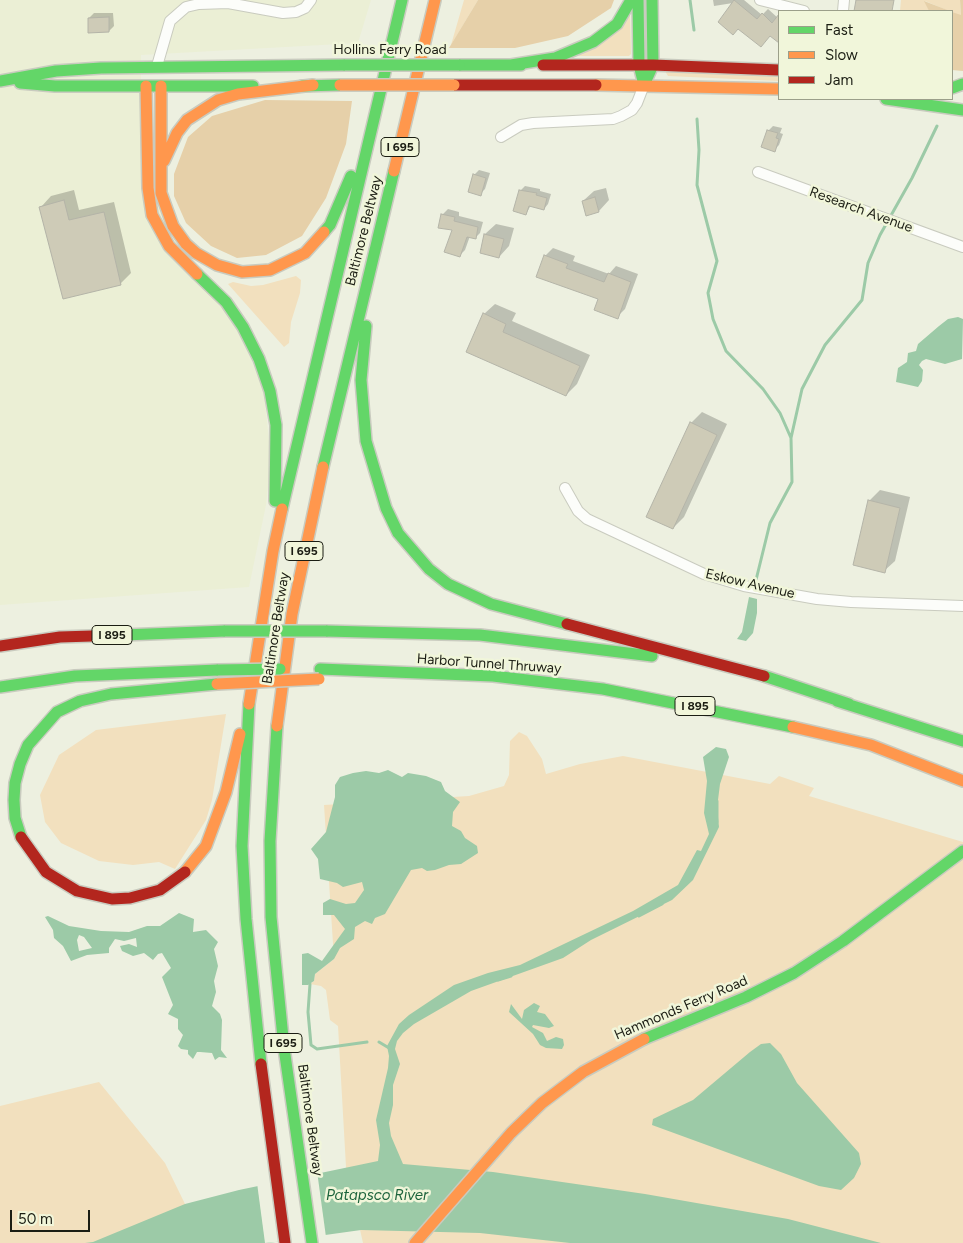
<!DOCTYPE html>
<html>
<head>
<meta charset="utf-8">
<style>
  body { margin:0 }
  #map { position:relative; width:963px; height:1243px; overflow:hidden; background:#edf0e0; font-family:Figtree,sans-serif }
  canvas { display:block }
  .legend { position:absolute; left:778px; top:10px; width:175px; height:90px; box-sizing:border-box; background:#f1f6da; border:1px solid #9b9f8a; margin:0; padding:6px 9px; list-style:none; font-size:15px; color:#1b1d13 }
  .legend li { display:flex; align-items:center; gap:10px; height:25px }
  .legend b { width:25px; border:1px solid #9b9f8a }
  .scale { position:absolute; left:10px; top:1210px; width:80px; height:22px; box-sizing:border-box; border:2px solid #1b1d13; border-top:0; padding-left:6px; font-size:15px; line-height:18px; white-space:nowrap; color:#1b1d13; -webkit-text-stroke:4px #f1f6da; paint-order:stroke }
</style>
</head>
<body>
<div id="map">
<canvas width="963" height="1243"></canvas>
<ul class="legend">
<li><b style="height:6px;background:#63d668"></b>Fast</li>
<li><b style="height:6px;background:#ff974d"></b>Slow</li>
<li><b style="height:6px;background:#b3261e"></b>Jam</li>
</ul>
<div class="scale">50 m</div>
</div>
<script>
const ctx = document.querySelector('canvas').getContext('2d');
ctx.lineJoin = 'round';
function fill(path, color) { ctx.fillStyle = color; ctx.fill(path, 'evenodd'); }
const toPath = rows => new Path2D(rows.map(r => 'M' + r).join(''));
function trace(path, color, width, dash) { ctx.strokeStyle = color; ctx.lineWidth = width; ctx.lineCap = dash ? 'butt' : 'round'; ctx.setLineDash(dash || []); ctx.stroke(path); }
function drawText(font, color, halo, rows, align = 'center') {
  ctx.font = font + ' Figtree,sans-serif'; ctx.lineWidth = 5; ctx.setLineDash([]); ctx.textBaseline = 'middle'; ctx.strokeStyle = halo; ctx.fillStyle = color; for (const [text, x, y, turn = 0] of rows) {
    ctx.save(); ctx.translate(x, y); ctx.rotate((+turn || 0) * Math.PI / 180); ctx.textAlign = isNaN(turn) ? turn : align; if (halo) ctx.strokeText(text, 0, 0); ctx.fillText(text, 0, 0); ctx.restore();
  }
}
fill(toPath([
  [0,0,371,0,358,43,141,55,141,167,208,291,240,331,264,392,271,460,266,505,249,587,0,605]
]), '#ebefd5');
fill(toPath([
  [464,0,478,0,451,45],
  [901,0,960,0,961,16,925,1,929,11,900,11],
  [630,13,631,54,629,56,578,56],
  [665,71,779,73,779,81,668,76],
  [296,276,301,280,300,293,291,322,289,343,284,347,228,284,233,282,251,286,263,285],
  [226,714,212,800,206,820,175,869,159,862,133,865,99,861,61,843,45,822,40,795,59,755,96,730],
  [519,732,527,736,542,759,546,774,580,764,623,756,770,784,779,776,814,788,809,796,963,842,963,1243,363,1243,346,1167,338,1026,330,1020,326,990,321,986,310,984,314,981,315,974,334,959,324,805,469,796,504,786,509,775,510,741],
  [99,1082,165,1163,185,1204,233,1243,0,1243,0,1106]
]), '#f2e0be');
fill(toPath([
  [478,0,614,0,611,8,568,36,515,48,449,48],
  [960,0,963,0,963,71,952,70,952,12,961,15],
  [924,1,950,11,929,11],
  [265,100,352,101,346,144,326,198,302,236,266,255,237,258,211,246,186,223,174,196,174,174,188,137,212,116]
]), '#e6d0a9');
fill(toPath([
  [958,317,963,319,962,359,945,364,926,359,922,361,919,365,923,370,922,381,918,387,896,382,898,368,907,362,908,353,916,351,918,344,939,326,948,319],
  [749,597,757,599,757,613,753,633,746,641,737,639,742,632],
  [716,747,726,749,729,757,720,784,717,808,719,827,693,880,672,900,591,940,563,958,471,991,414,1024,403,1033,397,1041,395,1049,400,1064,393,1085,393,1105,389,1123,391,1136,403,1164,493,1172,645,1194,788,1219,881,1243,570,1243,480,1233,361,1230,268,1243,85,1243,93,1242,185,1204,239,1190,378,1161,380,1145,376,1120,388,1068,389,1056,387,1046,399,1024,409,1015,454,985,488,973,520,965,633,911,678,885,697,850,701,851,709,834,704,813,707,781,703,757],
  [388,770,402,777,408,773,426,776,441,782,445,791,460,802,453,812,452,826,461,831,465,838,477,846,478,853,461,864,449,865,435,870,427,871,422,868,411,870,385,914,375,918,372,924,365,921,355,927,354,939,340,948,334,959,315,974,314,981,308,985,302,985,302,954,308,953,322,961,345,929,334,915,323,915,323,903,330,899,346,904,355,903,364,890,362,882,343,887,337,883,320,879,318,859,311,849,326,832,335,797,335,785,340,777,353,773,366,771,379,773],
  [179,913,194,919,193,932,206,930,218,942,214,949,218,966,214,981,216,992,212,1006,220,1014,222,1020,221,1050,227,1058,219,1057,215,1060,212,1053,200,1052,197,1052,193,1059,188,1054,188,1050,181,1049,178,1046,183,1035,178,1029,178,1019,168,1014,173,1005,162,977,171,968,162,953,158,954,153,960,144,953,133,956,122,951,120,946,129,944,137,947,136,938,124,941,115,939,109,948,109,953,87,955,71,961,63,946,54,938,53,930,45,917,48,916,69,926,101,931,129,932,147,926,160,926],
  [79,935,84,937,92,948,79,951,77,940],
  [534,1003,540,1006,537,1012,545,1014,554,1026,549,1028,533,1025,532,1027,543,1033,547,1041,556,1037,563,1039,564,1045,562,1049,546,1048,540,1045,533,1034,509,1012,511,1004,522,1019,524,1010],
  [770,1043,781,1054,797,1083,859,1153,861,1164,854,1178,841,1190,819,1186,652,1125,653,1119,693,1100,750,1052,761,1044]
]), '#9ccaa7');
fill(toPath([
  [317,1171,326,1237,265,1243,257,1183]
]), '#edf0e0');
fill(toPath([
  [713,0,744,0,762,15,768,9,778,18,779,16,779,41,733,3,714,6],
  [94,13,113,13,114,26,109,31,89,18],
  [773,126,782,128,780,133,783,134,779,145,774,150,768,131],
  [479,170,490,173,485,189,480,194,474,175],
  [525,186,540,189,540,191,551,194,548,204,544,209,531,205,526,214,520,191],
  [606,188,609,200,599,211,587,214,583,201,594,191],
  [74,190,79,210,114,202,131,273,120,284,41,207,51,196],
  [448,209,459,212,459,216,483,222,480,233,475,238,470,236,465,250,460,255,454,230,442,215],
  [496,224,514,228,509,246,499,257,485,234],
  [553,248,575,256,573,261,609,274,616,266,638,274,625,309,617,317,600,299,545,256],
  [495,304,516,313,512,321,590,355,577,384,566,395,484,314],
  [702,412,727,424,684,517,673,528,691,423],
  [880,490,910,497,895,561,884,571,869,501]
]), '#0003');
trace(toPath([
  [690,0,694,30],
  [697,119,699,150,697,185,717,261,708,293,713,319,726,351,763,389,780,413,791,438],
  [756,580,770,523,792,482,791,438,802,389,825,345,862,300,868,263,880,235,912,178,937,126],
  [717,801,717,822],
  [639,916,662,904],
  [498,980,511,976],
  [310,984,308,1012,311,1045,317,1049,367,1042],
  [379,1042,389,1048]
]), '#9ccaa7', 3);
const building = toPath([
  [734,0,757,19,762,13,772,23,779,14,779,43,770,36,761,47,738,29,733,35,718,22,734,0],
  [856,0,894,0,892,11,854,11,856,0],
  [109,17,109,32,88,33,88,18,109,17],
  [767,130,778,133,776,138,779,139,775,152,761,147,767,130],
  [473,174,486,178,481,196,468,192,473,174],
  [519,190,537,193,536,195,547,198,544,210,529,206,526,215,513,211,519,190],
  [595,197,599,212,586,216,582,201,595,197],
  [64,200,69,220,104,212,121,285,63,299,39,207,64,200],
  [441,214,455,217,454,221,478,227,476,239,467,237,460,257,444,252,452,230,438,228,441,214],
  [484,234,504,239,499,258,480,253,484,234],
  [544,255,568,264,566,268,604,282,608,273,631,282,618,319,594,310,598,299,536,277,544,255],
  [483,313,506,324,503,332,580,366,566,396,466,352,483,313],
  [690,422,717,435,673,529,646,517,690,422],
  [868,500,900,508,885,573,853,565,868,500]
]);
fill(building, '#cecbb7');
trace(building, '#b4b4a8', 1);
const street = toPath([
  [760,0,804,11],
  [843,11,844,0],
  [157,66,170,21,186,7,199,4,228,3,283,13,296,12,305,8,311,0],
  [501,137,521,125,533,123,613,119,621,116,632,110,637,103,644,85],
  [758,172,963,247],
  [565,488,578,511,587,519,704,574,744,586,817,599,851,602,963,606]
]);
const fast = toPath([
  [638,0,639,65,644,85],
  [459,65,521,65],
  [511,65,555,58,593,42,617,24,631,0],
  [0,81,56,71,101,68,345,65],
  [20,83,55,86,253,86],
  [644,85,653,65,652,0],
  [302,86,340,85],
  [952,88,963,84],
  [886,99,963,110],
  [324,232,330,225,351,176],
  [197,274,226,302,243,327,259,359,270,391,276,425,275,501],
  [366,326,361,380,366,441,386,508,398,533,429,569,448,584,491,604,567,624],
  [323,467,394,171],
  [282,509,402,0],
  [326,631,480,635,652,656],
  [124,635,225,631],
  [320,669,493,676,603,689,793,727],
  [764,676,849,704],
  [0,687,75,676,218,670],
  [837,701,963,741],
  [249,704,242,846,246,919,261,1064],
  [277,726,270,841,271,917,284,1048,312,1243],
  [21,837,15,818,14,800,15,783,20,764,28,745,57,712,80,701,111,694,217,684],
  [644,1039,746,997,794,973,843,941,963,851]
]);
const slow = toPath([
  [596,85,779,89],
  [146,86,148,188,152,215,169,246,197,274],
  [161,86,161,193,173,226,186,244,196,253,217,265,242,272,270,270,305,253,324,232],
  [164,161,177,133,187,120,218,100,238,94,313,85],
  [394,171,435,0],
  [249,704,273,551,282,509],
  [277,726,292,614,323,467],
  [793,727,871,745,963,781],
  [185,872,206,846,226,792,240,734],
  [415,1243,511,1133,542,1103,583,1072,644,1039]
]);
const jam = toPath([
  [543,65,653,65,779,70],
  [454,85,596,85],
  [567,624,764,676],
  [0,646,60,637,124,635],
  [21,837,46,872,77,891,112,899,130,898,160,890,185,872],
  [261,1064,285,1243]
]);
trace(street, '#c9cbbf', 12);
trace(fast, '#c9cbbf', 14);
trace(slow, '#c9cbbf', 14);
trace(jam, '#c9cbbf', 14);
trace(street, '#fcfdfa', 10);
trace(fast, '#63d668', 11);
trace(slow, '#ff974d', 11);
trace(jam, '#b3261e', 11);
const fastBridge = toPath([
  [345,65,459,65],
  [225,631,326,631],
  [218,670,280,669]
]);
const slowBridge = toPath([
  [340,85,454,85],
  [217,684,319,679]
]);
trace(fastBridge, '#c9cbbf', 14, []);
trace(slowBridge, '#c9cbbf', 14, []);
trace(fastBridge, '#63d668', 11);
trace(slowBridge, '#ff974d', 11);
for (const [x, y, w] of [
  [400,147,38],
  [304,551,38],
  [112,635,40],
  [695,706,40],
  [283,1043,38]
]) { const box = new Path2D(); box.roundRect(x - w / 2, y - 9.5, w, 19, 4); ctx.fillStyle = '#f1f6da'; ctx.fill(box); trace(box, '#1b1d13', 1); }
drawText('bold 12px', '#1b1d13', null, [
  ["I 695",400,147],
  ["I 695",304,551],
  ["I 895",112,635],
  ["I 895",695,706],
  ["I 695",283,1043]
]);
drawText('14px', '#1b1d13', '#f1f6da', [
  ["Hollins Ferry Road",390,50],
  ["Research Avenue",861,210,20],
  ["Baltimore Beltway",364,231,-76],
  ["Eskow Avenue",750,584,13],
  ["Baltimore Beltway",276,628,-81],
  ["Harbor Tunnel Thruway",489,664,4],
  ["Hammonds Ferry Road",681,1008,-23],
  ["Baltimore Beltway",310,1120,82]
]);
drawText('italic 15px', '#1d643c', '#f1f6da', [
  ["Patapsco River",377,1196]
]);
</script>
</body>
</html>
